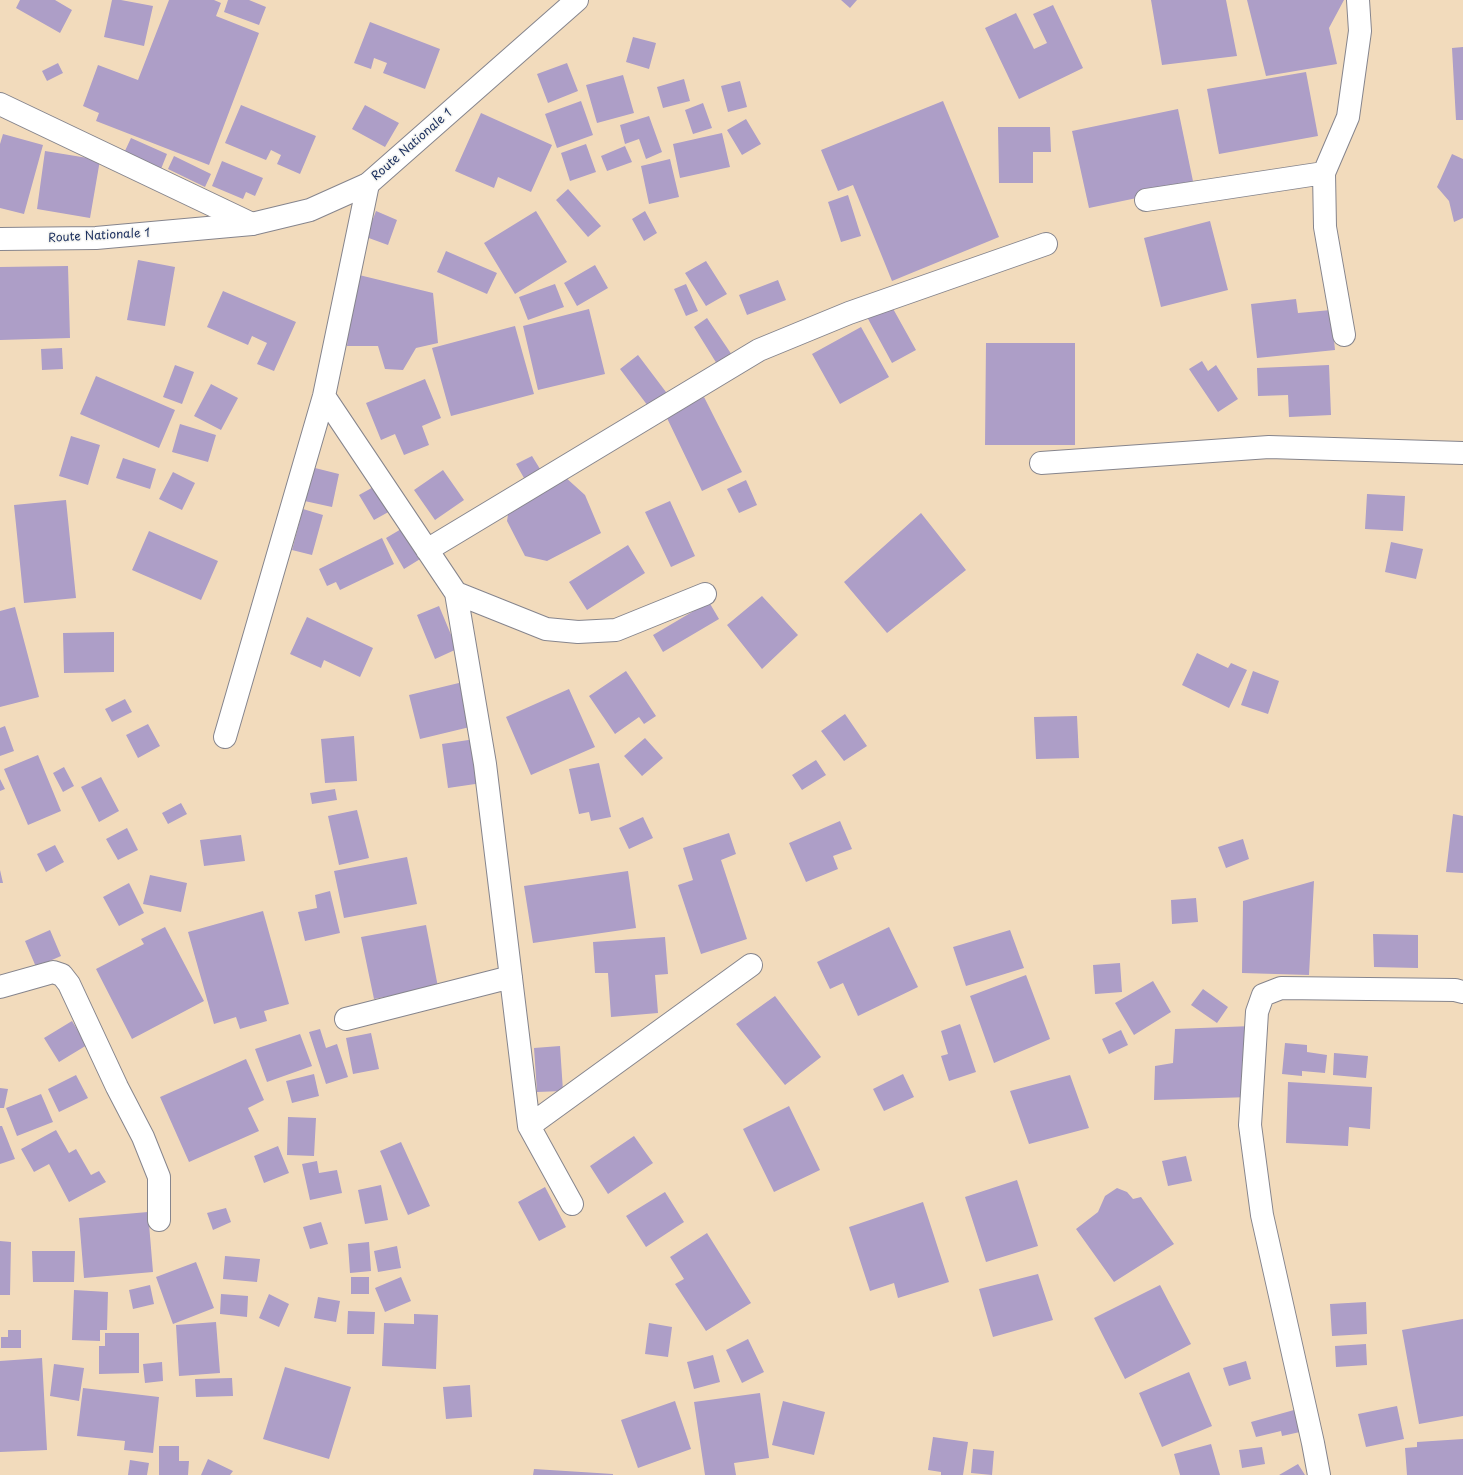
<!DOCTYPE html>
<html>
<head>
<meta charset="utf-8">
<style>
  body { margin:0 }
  canvas { display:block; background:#f2dbbc }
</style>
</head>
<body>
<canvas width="1463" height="1475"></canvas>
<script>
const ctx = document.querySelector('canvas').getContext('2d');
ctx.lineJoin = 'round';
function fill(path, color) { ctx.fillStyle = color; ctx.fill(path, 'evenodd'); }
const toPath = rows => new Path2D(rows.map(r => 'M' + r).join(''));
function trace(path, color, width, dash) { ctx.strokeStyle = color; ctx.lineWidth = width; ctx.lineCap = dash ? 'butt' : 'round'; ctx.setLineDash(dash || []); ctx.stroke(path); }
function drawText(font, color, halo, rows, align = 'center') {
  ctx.font = font + ' "Playpen Sans",sans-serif'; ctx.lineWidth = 3; ctx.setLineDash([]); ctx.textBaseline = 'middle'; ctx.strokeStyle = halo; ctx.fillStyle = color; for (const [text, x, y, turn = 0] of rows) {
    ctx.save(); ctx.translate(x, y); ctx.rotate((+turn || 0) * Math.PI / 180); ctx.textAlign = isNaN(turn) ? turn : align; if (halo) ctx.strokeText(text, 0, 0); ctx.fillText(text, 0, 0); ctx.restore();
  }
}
fill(toPath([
  [20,0,55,0,72,10,60,33,16,8],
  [112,0,121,0,153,6,144,46,104,37],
  [169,0,214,0,221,3,216,16,259,33,209,165,96,121,99,113,83,106,98,65,138,80],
  [228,0,249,0,266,7,259,25,224,12],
  [841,0,857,0,850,8],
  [1151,0,1226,0,1237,56,1162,65],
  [1247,0,1344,0,1329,28,1337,64,1266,76],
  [1053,5,1083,68,1019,99,985,28,1016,13,1034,49,1047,43,1033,14],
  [370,22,440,49,425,89,383,73,387,63,374,58,371,69,354,63],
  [633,37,656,43,649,69,626,62],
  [1463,47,1463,120,1456,120,1452,48],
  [58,63,63,73,47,81,42,71],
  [567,63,578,91,548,103,537,74],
  [1306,72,1318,136,1219,154,1207,89],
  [623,75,634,113,597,123,586,85],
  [684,79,690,101,663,108,657,87],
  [740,81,747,107,728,112,721,86],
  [581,101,593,135,557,148,545,114],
  [943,101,999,237,892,281,853,185,838,191,821,150],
  [703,103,712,128,693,134,685,110],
  [241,105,316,136,300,174,277,164,281,155,271,150,266,160,225,143],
  [365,105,399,123,385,147,352,129],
  [1178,109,1194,186,1089,208,1072,131],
  [481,113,552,145,531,192,498,177,494,188,455,171],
  [649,116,662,152,646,159,639,139,625,144,620,125],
  [746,119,761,144,742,155,727,130],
  [998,127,1050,127,1051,152,1033,152,1033,183,999,183],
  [722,133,730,167,680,178,673,144],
  [3,134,43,145,24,214,0,208,0,144],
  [131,138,167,154,161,169,124,153],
  [586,144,596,172,570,181,561,153],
  [625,146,632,162,607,171,601,156],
  [45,151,100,160,90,218,37,209],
  [1452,154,1463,159,1463,218,1454,222,1449,201,1437,187],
  [174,156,211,174,205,187,168,169],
  [670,159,679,197,649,204,641,166],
  [222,161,263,178,255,196,246,192,243,199,212,186],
  [568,189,601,226,588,237,556,200],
  [848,195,861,236,841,242,828,202],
  [376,211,397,220,388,245,366,237],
  [536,211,567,262,515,294,484,243],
  [645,211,657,233,644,241,632,219],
  [1210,221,1228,290,1161,307,1144,238],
  [446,251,497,273,487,294,437,272],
  [138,260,175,267,165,326,127,320],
  [706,261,727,294,706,306,685,273],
  [595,265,608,288,577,306,564,283],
  [68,266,70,338,0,340,0,267],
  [355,274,433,293,438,343,416,348,403,370,385,369,378,346,347,346],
  [778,280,786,300,747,315,739,295],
  [555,284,564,307,528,320,519,297],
  [686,284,698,311,686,316,674,289],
  [223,291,296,322,274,371,257,364,267,343,252,336,248,345,207,327],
  [1296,299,1298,313,1331,310,1335,350,1257,358,1251,304],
  [891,305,916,350,892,363,867,317],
  [589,309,605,374,538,390,523,326],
  [707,318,732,355,717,364,694,327],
  [515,326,534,394,451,416,432,348],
  [861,327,889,377,840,404,812,354],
  [986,343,1075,343,1075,445,985,445],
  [62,348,63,369,42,370,41,349],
  [638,355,669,396,651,410,620,369],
  [1202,361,1208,371,1216,365,1238,399,1218,412,1189,369],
  [175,365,194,372,182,404,163,397],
  [1329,365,1331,415,1289,417,1288,395,1258,396,1257,368],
  [96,376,175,410,159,448,80,414],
  [425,379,441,418,422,426,429,445,404,455,395,434,381,440,366,403],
  [211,384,238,398,221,430,194,416],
  [704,397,742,472,702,491,666,416],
  [180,424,216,435,208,462,172,452],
  [71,436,100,445,88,485,59,476],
  [532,456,540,469,524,478,516,464],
  [123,458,156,469,150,489,116,478],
  [307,466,339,474,332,507,300,500],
  [443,470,464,500,435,520,414,490],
  [173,472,195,483,182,510,159,499],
  [564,476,585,495,601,533,547,561,525,556,507,521,509,508],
  [746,480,757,505,739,513,727,489],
  [377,485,392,510,374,520,359,495],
  [1367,494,1405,496,1403,531,1365,529],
  [66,500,76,598,24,603,14,505],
  [670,501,695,556,671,567,645,512],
  [303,509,323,515,312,555,292,550],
  [921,513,966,570,887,633,844,582],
  [408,525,425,556,404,569,386,538],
  [149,531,218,561,201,600,132,570],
  [382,538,394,564,340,590,336,582,327,586,319,569],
  [1391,542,1423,549,1416,579,1385,572],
  [628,545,645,573,587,610,569,582],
  [762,596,798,635,762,669,727,625],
  [709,602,719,619,663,652,653,635],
  [439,606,457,649,435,659,417,615],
  [15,607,39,697,0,707,0,611],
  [307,617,373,648,360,677,324,660,321,668,290,654],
  [114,632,114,672,64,673,63,633],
  [1197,653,1228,668,1231,663,1247,670,1229,708,1182,685],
  [626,671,656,716,644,724,639,717,615,734,589,696],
  [1253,671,1279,681,1268,714,1241,705],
  [463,682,474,726,420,739,409,695],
  [569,689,595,747,531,775,506,717],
  [125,699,132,712,112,722,105,709],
  [845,714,867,746,844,761,821,731],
  [1077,716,1079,758,1036,759,1034,717],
  [148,724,160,746,138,758,126,735],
  [5,726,14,751,0,756,0,728],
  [354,736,357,781,325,783,321,739],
  [645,738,663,758,642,776,624,756],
  [475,739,482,783,448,788,442,744],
  [38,755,61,811,28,825,4,769],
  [816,760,826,775,802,790,792,775],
  [599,763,611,817,591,821,589,812,579,814,569,769],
  [64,767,74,786,63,792,53,773],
  [101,777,119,811,99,822,81,787],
  [0,779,5,789,0,791],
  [335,789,337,800,312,804,310,793],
  [181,803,187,814,168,824,162,813],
  [357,810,369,858,339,865,328,816],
  [1453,814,1463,816,1463,873,1446,872],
  [643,817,653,838,629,849,619,828],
  [840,821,852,849,833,856,838,869,806,882,789,843],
  [127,828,138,850,118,860,106,839],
  [729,833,736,854,721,860,747,939,701,954,678,885,693,880,683,848],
  [241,835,245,861,204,866,200,840],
  [1243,839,1249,859,1226,868,1218,847],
  [55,845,64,862,46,872,37,854],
  [407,857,417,904,344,918,334,871],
  [0,870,3,883,0,883],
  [628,871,636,928,533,943,524,886],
  [150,875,187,883,181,912,143,904],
  [1314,881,1309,975,1242,973,1243,901],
  [129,883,144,913,119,926,103,897],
  [330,891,340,933,305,941,298,912,317,908,315,895],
  [1196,898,1198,922,1172,924,1171,900],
  [263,911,289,1004,264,1011,267,1021,240,1029,236,1017,214,1024,188,932],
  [426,925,438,987,374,999,361,937],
  [165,927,204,1001,132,1039,96,969,144,944,141,939],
  [889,927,918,987,858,1016,843,983,830,989,817,962],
  [50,930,61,956,36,967,25,941],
  [1010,930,1024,968,966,986,953,947],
  [1373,934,1418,935,1418,968,1374,967],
  [665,937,668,974,655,975,658,1013,611,1017,608,973,595,973,593,942],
  [1120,963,1122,992,1095,994,1093,965],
  [1026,975,1050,1039,994,1063,970,996],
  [1153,981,1171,1012,1134,1035,1115,1003],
  [1203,989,1228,1007,1217,1023,1191,1005],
  [775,996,821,1057,785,1085,736,1024],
  [72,1021,87,1045,59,1062,44,1038],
  [960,1024,976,1072,949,1081,941,1056,948,1054,941,1031],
  [1252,1026,1251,1097,1154,1100,1155,1066,1173,1063,1175,1029],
  [320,1029,326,1048,337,1044,348,1077,326,1084,309,1032],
  [1121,1030,1128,1045,1109,1054,1102,1039],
  [371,1033,379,1069,353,1074,346,1038],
  [300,1034,312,1066,267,1082,255,1049],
  [1285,1043,1307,1045,1307,1052,1327,1055,1325,1073,1302,1071,1302,1076,1282,1074],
  [560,1046,563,1091,537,1092,534,1048],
  [1334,1053,1368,1056,1366,1078,1333,1075],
  [246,1059,264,1100,248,1108,259,1131,189,1162,160,1097],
  [314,1074,319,1096,292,1103,286,1081],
  [903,1074,914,1097,884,1111,873,1089],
  [76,1075,88,1098,59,1112,48,1089],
  [1070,1075,1089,1128,1029,1144,1010,1091],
  [1288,1082,1372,1087,1370,1129,1349,1127,1348,1146,1286,1143],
  [0,1088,8,1089,4,1108,0,1108],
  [41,1094,53,1122,17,1136,6,1108],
  [789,1106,820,1170,774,1192,743,1129],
  [288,1117,316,1118,314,1156,287,1155],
  [0,1126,2,1126,15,1159,0,1164],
  [56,1130,69,1153,76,1149,91,1175,99,1171,106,1182,69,1202,49,1164,34,1172,21,1149],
  [634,1136,653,1163,608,1194,590,1166],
  [401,1142,430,1206,408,1215,380,1151],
  [278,1146,289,1173,264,1183,254,1156],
  [1186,1156,1192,1181,1168,1186,1162,1161],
  [317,1161,319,1173,337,1170,342,1193,310,1200,302,1164],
  [1017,1180,1038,1246,986,1262,965,1197],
  [381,1185,388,1220,365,1224,358,1190],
  [545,1187,566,1227,539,1241,518,1202],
  [1117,1188,1127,1192,1133,1199,1141,1197,1174,1244,1114,1282,1076,1229,1098,1212,1105,1196],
  [665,1192,684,1222,646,1247,626,1216],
  [923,1202,949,1282,898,1298,894,1283,870,1291,849,1227],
  [226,1208,231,1222,213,1230,207,1213],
  [148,1212,153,1272,84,1278,79,1218],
  [321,1222,328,1244,310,1249,303,1227],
  [707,1233,751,1303,706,1331,675,1284,684,1279,670,1257],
  [0,1241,11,1242,10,1295,0,1295],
  [369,1242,371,1271,350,1273,348,1244],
  [397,1246,401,1268,378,1272,374,1251],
  [32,1251,75,1251,74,1282,33,1282],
  [225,1256,260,1259,257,1282,223,1279],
  [196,1262,214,1308,173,1324,156,1277],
  [1038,1274,1053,1320,993,1337,979,1289],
  [351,1277,369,1277,369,1294,351,1294],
  [401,1277,411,1301,385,1312,375,1288],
  [150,1285,154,1304,133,1309,129,1290],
  [1160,1285,1191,1344,1125,1379,1094,1318],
  [74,1290,108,1292,107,1330,100,1330,100,1341,72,1340],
  [221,1294,248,1296,247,1317,220,1314],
  [269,1294,289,1304,279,1327,259,1318],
  [318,1297,340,1301,336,1322,314,1318],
  [1366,1302,1367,1334,1332,1336,1330,1304],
  [348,1311,375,1312,374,1334,347,1334],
  [414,1314,438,1315,436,1369,382,1366,384,1323,414,1324],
  [1463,1319,1463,1416,1419,1424,1402,1330],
  [216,1322,220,1373,179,1376,176,1325],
  [649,1323,672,1327,668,1357,645,1354],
  [8,1330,21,1330,21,1348,1,1348,1,1337,8,1337],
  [105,1333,139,1333,139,1373,99,1374,99,1346,105,1346],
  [748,1339,764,1372,742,1383,726,1350],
  [1366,1344,1367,1365,1336,1367,1335,1346],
  [713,1355,720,1382,694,1389,687,1362],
  [42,1358,47,1450,0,1452,0,1361],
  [1246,1361,1251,1379,1229,1386,1223,1368],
  [162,1362,163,1381,145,1383,143,1364],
  [54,1364,84,1368,79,1401,50,1396],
  [285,1367,351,1387,329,1459,263,1439],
  [1189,1372,1212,1426,1162,1447,1139,1393],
  [232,1378,233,1396,196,1397,195,1379],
  [470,1385,472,1417,446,1419,443,1387],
  [83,1388,159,1397,153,1453,124,1450,125,1441,77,1436],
  [760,1393,769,1458,734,1463,736,1475,705,1475,694,1402],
  [675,1401,691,1449,638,1468,621,1420],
  [783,1401,825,1412,814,1455,772,1445],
  [1397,1406,1404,1439,1366,1447,1358,1414],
  [1294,1410,1300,1432,1282,1436,1281,1431,1256,1437,1251,1422],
  [933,1437,968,1442,963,1475,941,1475,941,1472,928,1470],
  [1463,1439,1463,1475,1407,1475,1405,1448,1417,1447,1417,1442],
  [1211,1444,1220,1475,1180,1475,1174,1454],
  [159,1446,179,1446,179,1461,189,1461,188,1475,159,1475],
  [1262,1447,1265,1464,1242,1468,1239,1450],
  [973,1449,994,1451,992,1475,971,1473],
  [208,1459,233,1471,230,1475,201,1475],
  [130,1460,149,1463,147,1475,128,1475],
  [1298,1464,1305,1475,1279,1475],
  [534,1469,613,1474,613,1475,533,1475]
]), '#ad9ec7');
const street = toPath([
  [0,104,252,224],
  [1146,200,1324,173],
  [1344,335,1325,227,1324,173,1348,117,1360,31,1358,0],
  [324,396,456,593,546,629,578,632,616,630,705,594],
  [1041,463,1269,447,1463,453],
  [427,550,759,350,849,313,1046,244],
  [456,593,485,764,529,1126,572,1204],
  [225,737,324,396,368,184],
  [0,987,53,972,62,975,69,984,117,1087,143,1137,159,1177,159,1220],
  [346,1019,511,977],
  [529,1126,751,965],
  [1319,1475,1313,1443,1262,1215,1250,1125,1257,1012,1263,995,1281,988,1455,990,1463,992]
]);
const primary = toPath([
  [0,239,96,238,252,224,310,210,368,184,577,0]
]);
trace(street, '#86858d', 24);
trace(primary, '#86858d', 24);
trace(street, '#fff', 22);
trace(primary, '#fff', 22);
drawText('12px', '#1b2f5e', '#f6f6f2', [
  ["Route Nationale 1",412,145,-41],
  ["Route Nationale 1",99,236,-3]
]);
</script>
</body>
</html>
